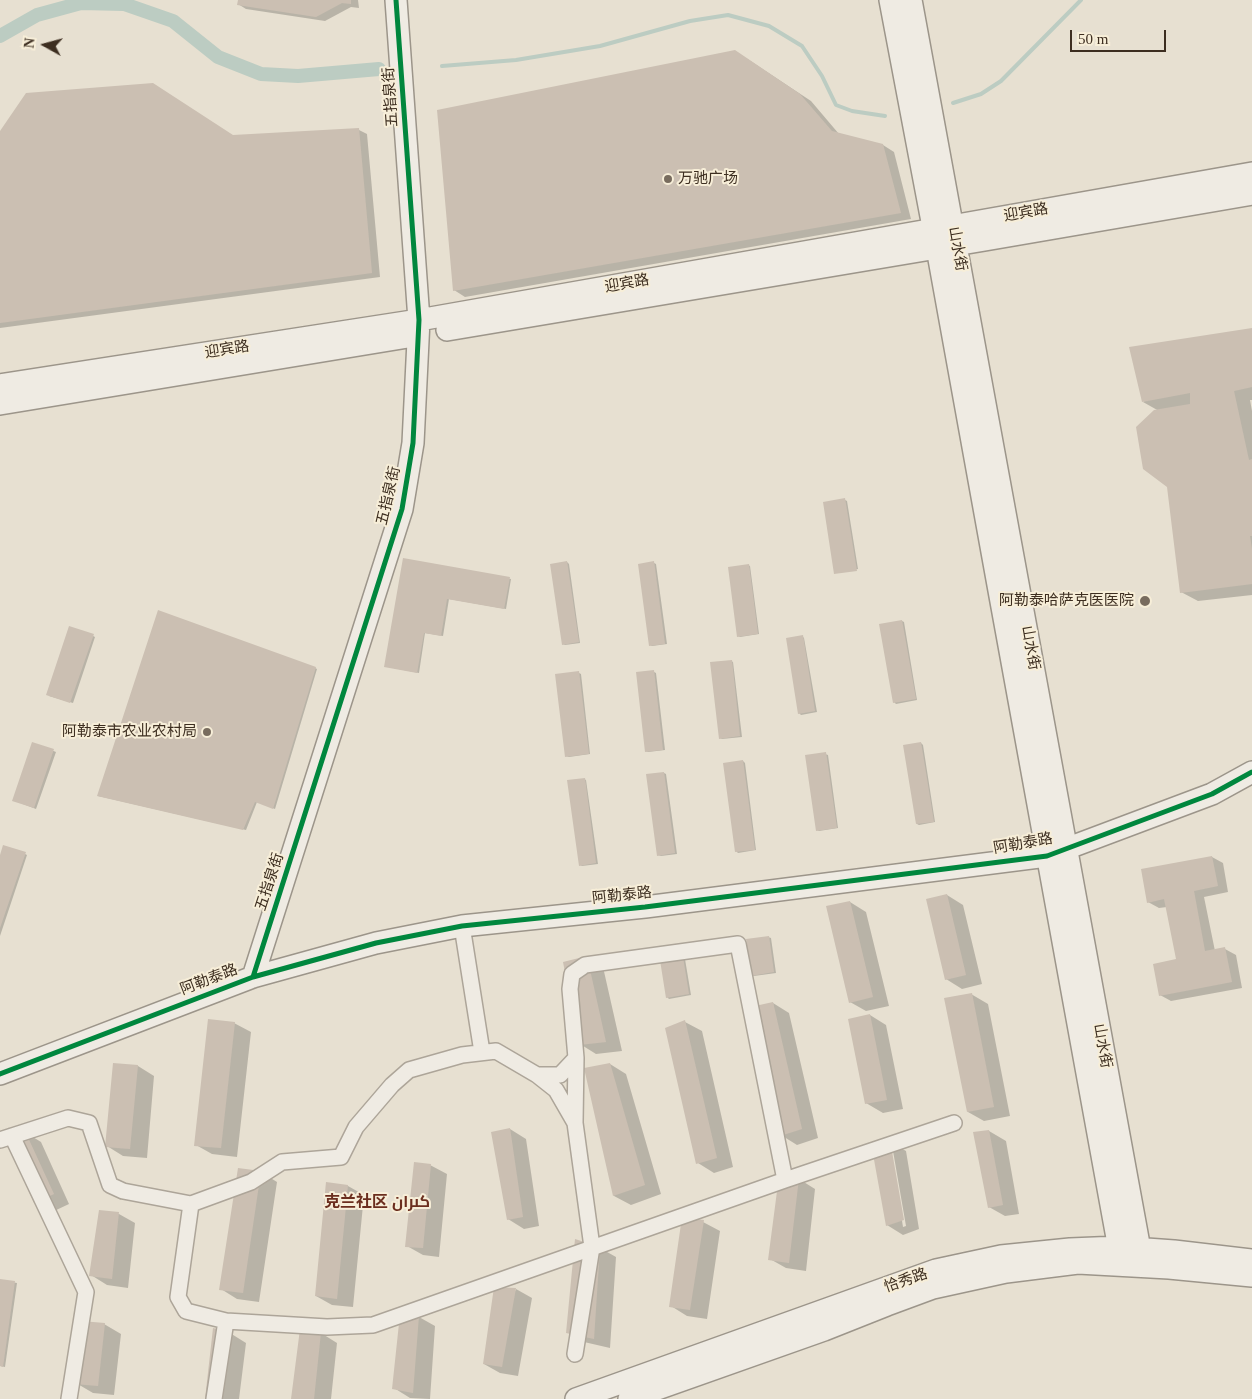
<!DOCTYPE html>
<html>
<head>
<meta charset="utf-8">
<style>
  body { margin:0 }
  #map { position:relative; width:1252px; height:1399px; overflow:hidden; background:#e7e0d1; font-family:"Times New Roman",serif }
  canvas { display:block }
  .north { position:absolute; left:20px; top:20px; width:50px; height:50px; -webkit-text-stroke:4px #f7eed8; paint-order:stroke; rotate:277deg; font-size:14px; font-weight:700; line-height:20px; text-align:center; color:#3d2e20 }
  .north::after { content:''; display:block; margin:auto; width:18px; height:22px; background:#3d2e20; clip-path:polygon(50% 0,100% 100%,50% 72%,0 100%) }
  .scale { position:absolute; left:1070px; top:30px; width:96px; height:22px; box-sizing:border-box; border:2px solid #3d2e20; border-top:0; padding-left:6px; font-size:15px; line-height:18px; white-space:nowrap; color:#3d2e20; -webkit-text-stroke:4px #f7eed8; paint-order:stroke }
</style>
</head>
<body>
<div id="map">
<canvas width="1252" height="1399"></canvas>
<div class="north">N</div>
<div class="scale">50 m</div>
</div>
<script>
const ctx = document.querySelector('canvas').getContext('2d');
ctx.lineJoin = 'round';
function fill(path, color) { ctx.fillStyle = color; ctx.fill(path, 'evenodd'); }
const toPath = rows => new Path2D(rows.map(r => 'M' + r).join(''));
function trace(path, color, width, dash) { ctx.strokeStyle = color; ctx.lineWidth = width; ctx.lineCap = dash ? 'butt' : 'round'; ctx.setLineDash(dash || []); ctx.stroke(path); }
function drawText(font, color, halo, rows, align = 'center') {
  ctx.font = font + ' "Times New Roman",Cairo,"Noto Sans SC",serif'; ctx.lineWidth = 4; ctx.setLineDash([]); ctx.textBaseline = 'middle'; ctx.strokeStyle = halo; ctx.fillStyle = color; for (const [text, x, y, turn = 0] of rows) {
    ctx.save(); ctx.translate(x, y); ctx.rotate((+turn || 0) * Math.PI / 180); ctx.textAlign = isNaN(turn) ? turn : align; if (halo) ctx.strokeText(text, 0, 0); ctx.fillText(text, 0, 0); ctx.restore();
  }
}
fill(toPath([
  [239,0,358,0,359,8,351,7,325,21,246,9,238,4],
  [746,58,811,101,839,134,883,145,894,152,911,219,465,297,454,290],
  [359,130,367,134,380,277,0,328,0,133,233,136],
  [1252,330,1252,400,1250,400,1252,411,1252,595,1198,601,1181,592,1159,411,1143,402],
  [845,500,847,501,858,569,835,573],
  [404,559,511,579,506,609,449,599,443,636,425,633,419,673,388,667],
  [567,562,569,564,580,643,565,645,563,644],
  [654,563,656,564,667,644,652,646,650,645],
  [748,565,750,566,759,634,740,637,738,636],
  [902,621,904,622,917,700,896,704,894,702,881,625],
  [93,636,95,637,73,703,49,696],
  [802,636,804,638,817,712,801,715,799,713],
  [731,661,733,662,742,737,722,739,720,738],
  [315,668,317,669,275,809,257,802,246,830,98,796],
  [654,672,656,673,665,750,648,752,646,751],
  [579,673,581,674,590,754,569,757,566,756],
  [33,743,56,752,36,809,15,801],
  [921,743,923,745,935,822,919,825,917,824],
  [825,754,828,755,838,828,819,831,817,830],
  [743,761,745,763,756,850,738,853,736,851],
  [664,773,666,774,677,854,661,856,658,855],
  [584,779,586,780,598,864,582,866,580,865],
  [25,854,27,855,0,936,0,859],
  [1212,857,1223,863,1228,892,1204,897,1215,951,1225,949,1236,955,1242,988,1171,1001,1160,995,1177,960,1167,907,1159,908,1148,902,1142,870],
  [947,895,963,905,982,984,962,989,946,979],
  [850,902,866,912,889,1006,866,1011,850,1002],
  [768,937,771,938,776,973,754,976,752,975],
  [684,953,691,995,669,999,667,997],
  [565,963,603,967,622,1051,596,1054,580,1044],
  [971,994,988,1004,1010,1116,984,1121,968,1112],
  [773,1003,789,1013,818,1138,797,1145,781,1135],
  [870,1015,886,1025,903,1109,883,1113,866,1103],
  [685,1022,702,1031,733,1167,714,1173,698,1163],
  [234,1023,251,1032,237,1157,212,1154,196,1145],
  [114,1064,138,1066,154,1076,147,1158,123,1156,107,1146],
  [610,1064,626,1074,661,1194,631,1205,614,1196,586,1069],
  [510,1129,526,1139,539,1226,524,1229,508,1219],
  [989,1131,1006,1141,1019,1214,1005,1216,989,1207],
  [25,1132,41,1142,69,1204,52,1212],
  [890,1142,906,1151,919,1229,903,1235,887,1225],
  [891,1151,893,1151,906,1226,903,1227],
  [430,1165,447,1174,439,1257,423,1255,407,1246],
  [261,1172,277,1182,259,1302,237,1299,221,1289],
  [799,1179,815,1189,806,1271,786,1268,770,1259],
  [327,1184,348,1186,364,1195,353,1307,332,1305,316,1296],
  [100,1211,119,1214,135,1223,128,1288,107,1285,91,1275],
  [703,1222,720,1231,707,1319,687,1316,671,1306],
  [600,1248,616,1257,610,1348,584,1342,567,1332],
  [0,1280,17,1283,5,1367,0,1366],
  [516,1289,532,1298,518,1376,500,1373,484,1364],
  [419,1317,435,1326,430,1399,410,1398,394,1388],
  [104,1324,121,1334,114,1395,93,1393,76,1383],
  [230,1333,246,1343,239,1399,206,1399],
  [321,1333,337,1343,331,1399,293,1399]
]), '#0003');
trace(toPath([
  [442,66,516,60,600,46,690,21,728,15,769,26,802,46,822,76,836,105,852,111,885,116],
  [953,103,981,94,1001,81,1081,0]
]), '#bcccc2', 4);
trace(toPath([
  [0,36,37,15,81,3,124,4,173,21,218,57,261,74,298,76,379,69]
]), '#bcccc2', 14);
fill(toPath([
  [238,0,351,0,351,4,342,3,316,17,237,5],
  [735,50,800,94,832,131,883,144,901,213,453,291,437,110],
  [153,83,233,135,359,128,372,273,0,323,0,131,26,93],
  [1252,328,1252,387,1234,391,1249,460,1252,459,1252,536,1250,536,1252,549,1252,584,1180,593,1167,487,1143,469,1136,427,1154,410,1190,404,1190,393,1142,402,1129,347],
  [845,498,857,571,834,574,823,502],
  [403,558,510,577,504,609,447,599,441,636,424,633,417,673,384,667],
  [567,561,579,642,562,645,550,564],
  [654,561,665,644,649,646,638,564],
  [749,564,758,634,737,637,728,567],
  [158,610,316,667,273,809,255,802,243,830,97,796],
  [902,620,916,699,893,703,879,624],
  [69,626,94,634,70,703,46,695],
  [803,635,815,711,798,714,786,638],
  [732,660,740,736,719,739,710,662],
  [654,670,663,750,645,752,636,672],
  [579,671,589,754,565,757,555,674],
  [32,742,54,749,34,808,12,801],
  [921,742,934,822,916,824,903,745],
  [826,752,837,828,816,831,805,755],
  [743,760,755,850,735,852,723,763],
  [664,772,675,853,657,856,646,774],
  [585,778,596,863,579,866,567,780],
  [3,845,26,852,0,928,0,855],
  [1212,856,1218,886,1194,891,1205,951,1225,947,1232,982,1159,996,1153,964,1176,959,1164,899,1147,903,1141,869],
  [947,894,966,975,945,980,926,899],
  [850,901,873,997,849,1003,826,906],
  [769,936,774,972,751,976,746,939],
  [682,951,689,994,666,998,659,954],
  [587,956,606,1042,579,1045,563,962],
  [972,993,994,1107,967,1112,944,998],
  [773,1002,802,1129,780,1136,755,1006],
  [870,1014,887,1100,865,1104,848,1019],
  [208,1019,235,1022,221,1148,194,1146],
  [685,1020,717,1158,696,1164,665,1028],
  [113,1063,138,1065,130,1149,105,1147],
  [610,1063,645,1185,613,1196,584,1068],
  [510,1128,523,1217,507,1220,491,1132],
  [989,1130,1003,1205,988,1208,973,1132],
  [25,1131,54,1194,34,1203,6,1140],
  [890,1140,904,1220,886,1226,871,1143],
  [414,1162,431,1164,423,1248,405,1247],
  [238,1168,261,1171,243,1293,219,1290],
  [779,1176,799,1178,789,1263,768,1260],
  [326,1182,348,1185,337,1299,315,1296],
  [99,1210,119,1212,112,1279,89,1276],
  [682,1217,704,1220,690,1310,669,1307],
  [575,1239,600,1247,594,1339,566,1333],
  [0,1279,15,1281,3,1367,0,1366],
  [494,1287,516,1288,502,1367,483,1364],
  [400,1314,419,1315,413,1393,392,1389],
  [81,1321,105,1323,98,1386,75,1384],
  [213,1328,230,1332,222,1399,205,1399],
  [300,1329,321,1332,314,1399,291,1399]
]), '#cbbfb2');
const street = toPath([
  [462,926,482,1052],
  [537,1075,560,1075,576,1058],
  [575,1122,576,1058,570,989,572,974,585,965,738,944,785,1180],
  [12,1136,86,1292,69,1399],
  [0,1140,68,1118,89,1123,110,1185,123,1191,191,1204],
  [226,1321,186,1311,178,1297,191,1204,251,1182,282,1162,341,1157,356,1127,392,1085,409,1070,462,1055,496,1051,537,1075,556,1090,575,1123,592,1247,575,1354],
  [214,1399,226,1321,327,1327,373,1325,785,1180,954,1123]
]);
const secondary = toPath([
  [890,0,937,248,1000,596,1122,1265],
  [911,0,1143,1266],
  [447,330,985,240,1252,194],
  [0,385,419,320,1252,173],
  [0,404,414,336],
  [253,977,402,509,413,443,419,320,396,0],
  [0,1074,253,977,376,943,462,926,645,907,1047,856,1212,794,1252,772],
  [576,1399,936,1270,1001,1256,1070,1249,1119,1247,1174,1251,1252,1260],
  [629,1399,824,1330,887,1305,933,1288,1006,1272,1078,1263,1169,1268,1252,1276]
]);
trace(street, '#ada599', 18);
trace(secondary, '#9c958a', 24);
trace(street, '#efebe3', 15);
trace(secondary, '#efebe3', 21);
trace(toPath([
  [253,977,402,509,413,443,419,320,396,0],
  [0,1074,253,977,376,943,462,926,645,907,1047,856,1212,794,1252,772]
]), '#00873e', 5);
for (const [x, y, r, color] of [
  [668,179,5,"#786c5e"],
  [1145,601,6,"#786c5e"],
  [207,732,5,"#786c5e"]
]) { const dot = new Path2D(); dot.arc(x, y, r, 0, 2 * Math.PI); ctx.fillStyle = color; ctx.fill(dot); trace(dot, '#f7eed8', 2); }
drawText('15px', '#3d2e20', '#f7eed8', [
  ["五指泉街",391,97,-94],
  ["迎宾路",1026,213,-10],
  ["山水街",957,249,80],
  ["迎宾路",627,284,-10],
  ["迎宾路",227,350,-9],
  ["五指泉街",389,496,-77],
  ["山水街",1030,648,80],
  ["阿勒泰路",1023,844,-10],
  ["五指泉街",270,882,-72],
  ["阿勒泰路",622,896,-6],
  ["阿勒泰路",209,980,-21],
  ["山水街",1102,1046,80],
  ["恰秀路",906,1281,-19]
]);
drawText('15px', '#3d2e20', '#f7eed8', [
  ["万驰广场",678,179,"left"],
  ["阿勒泰哈萨克医医院",1134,601],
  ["阿勒泰市农业农村局",197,732]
], 'right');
drawText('bold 16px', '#6b2e1e', '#f7eed8', [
  ["克兰社区 كىران",377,1203]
]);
</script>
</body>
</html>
